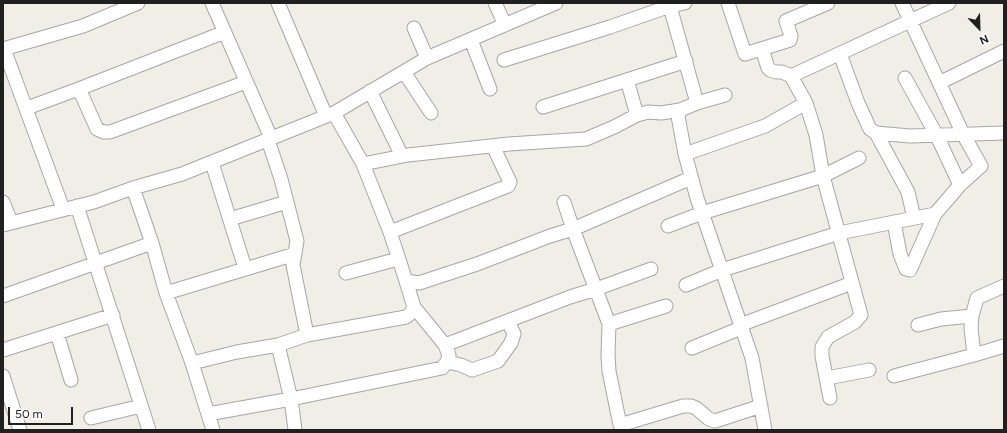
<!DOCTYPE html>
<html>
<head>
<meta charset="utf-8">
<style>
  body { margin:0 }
  #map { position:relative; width:1007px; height:433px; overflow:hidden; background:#f1ede7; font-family:Figtree,sans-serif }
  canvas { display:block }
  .frame { position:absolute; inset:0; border:4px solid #202020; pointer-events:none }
  .north { position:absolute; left:959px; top:8px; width:40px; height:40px; -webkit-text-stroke:3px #fff; paint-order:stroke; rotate:157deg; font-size:11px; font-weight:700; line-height:16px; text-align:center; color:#202020 }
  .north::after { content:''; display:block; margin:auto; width:14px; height:18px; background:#202020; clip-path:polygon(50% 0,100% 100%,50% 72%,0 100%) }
  .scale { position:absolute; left:8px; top:407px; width:65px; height:18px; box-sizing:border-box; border:2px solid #202020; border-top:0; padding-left:5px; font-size:12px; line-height:14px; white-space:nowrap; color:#202020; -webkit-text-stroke:3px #fff; paint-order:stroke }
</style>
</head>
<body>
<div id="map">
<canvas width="1007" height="433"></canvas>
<div class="frame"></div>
<div class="north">N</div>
<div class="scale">50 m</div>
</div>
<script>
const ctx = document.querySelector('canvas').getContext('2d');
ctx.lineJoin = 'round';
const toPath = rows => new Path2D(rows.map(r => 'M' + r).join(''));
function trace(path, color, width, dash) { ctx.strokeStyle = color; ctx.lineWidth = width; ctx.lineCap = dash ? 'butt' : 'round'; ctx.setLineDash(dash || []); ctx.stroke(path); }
const minor = toPath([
  [212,3,271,138],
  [278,3,326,116],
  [495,3,505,25],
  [669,3,697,103],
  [728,3,745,54,790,40,791,36,786,21,828,3],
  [414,28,427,58],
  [471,40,490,89],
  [3,49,83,26,138,3],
  [4,49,63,209],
  [762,49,768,68,770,70,776,72,782,72,791,76,949,3],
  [840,54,858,103,870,129,876,133,910,136,1004,133],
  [504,60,610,27,670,6,685,3],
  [404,72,431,113],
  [905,78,937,136,960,185],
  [627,80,637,115],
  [939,83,1004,51],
  [76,90,225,32],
  [370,91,402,156],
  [725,95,697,103,680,110,678,116,685,154,697,198,752,358,765,430],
  [806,103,816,135,823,176,861,315,855,322,828,337,822,347,822,356,830,398],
  [543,107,686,61],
  [27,108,73,91,80,91,97,129,104,132,110,132,246,82],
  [334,113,363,164,390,232,406,281,419,283,477,264,550,236,573,229,691,178],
  [876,133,908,192,914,218],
  [268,140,281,179,297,241,293,265,307,335,278,345,291,399,295,430],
  [685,154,765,126,806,103,791,76],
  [212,163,245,268],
  [363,164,408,155,509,144,586,139,614,127,637,115,648,112,661,113,680,110],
  [133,188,152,243,166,293,192,363,213,430],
  [3,202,11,222],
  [564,202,573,229,609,324,608,355,609,371,620,425,683,406,691,406,696,408,709,419,715,421,761,406],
  [77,206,149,430],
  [230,219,287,202],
  [894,222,900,254,906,269,910,270,935,214,960,185,981,166,963,134,902,3],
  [3,225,94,202,133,188,182,174,334,113,427,58,556,3],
  [668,226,702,213,823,176,859,158],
  [390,232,508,186,510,182,493,146],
  [346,273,398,259],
  [686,285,722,270,839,233,935,214],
  [1004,286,977,298,972,316,971,328,974,355,1004,346],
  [166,293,295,254],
  [3,296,152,243],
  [609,324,666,306],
  [740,325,852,283],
  [918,325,941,319,972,316],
  [57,333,71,380],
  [307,335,406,317,411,313,414,307,406,281],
  [445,345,570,297,596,289,651,269],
  [692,348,741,328],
  [3,350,113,315],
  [447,362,461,365,472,370,498,361,511,343,514,334,508,321],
  [192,363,237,352,278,345],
  [3,376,20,430],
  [894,376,974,355],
  [827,378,869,370],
  [208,414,291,399,442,368,447,362,449,355,445,345,414,307],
  [91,418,141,406]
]);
trace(minor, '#a7a7a7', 15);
trace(minor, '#fff', 13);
</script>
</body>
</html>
